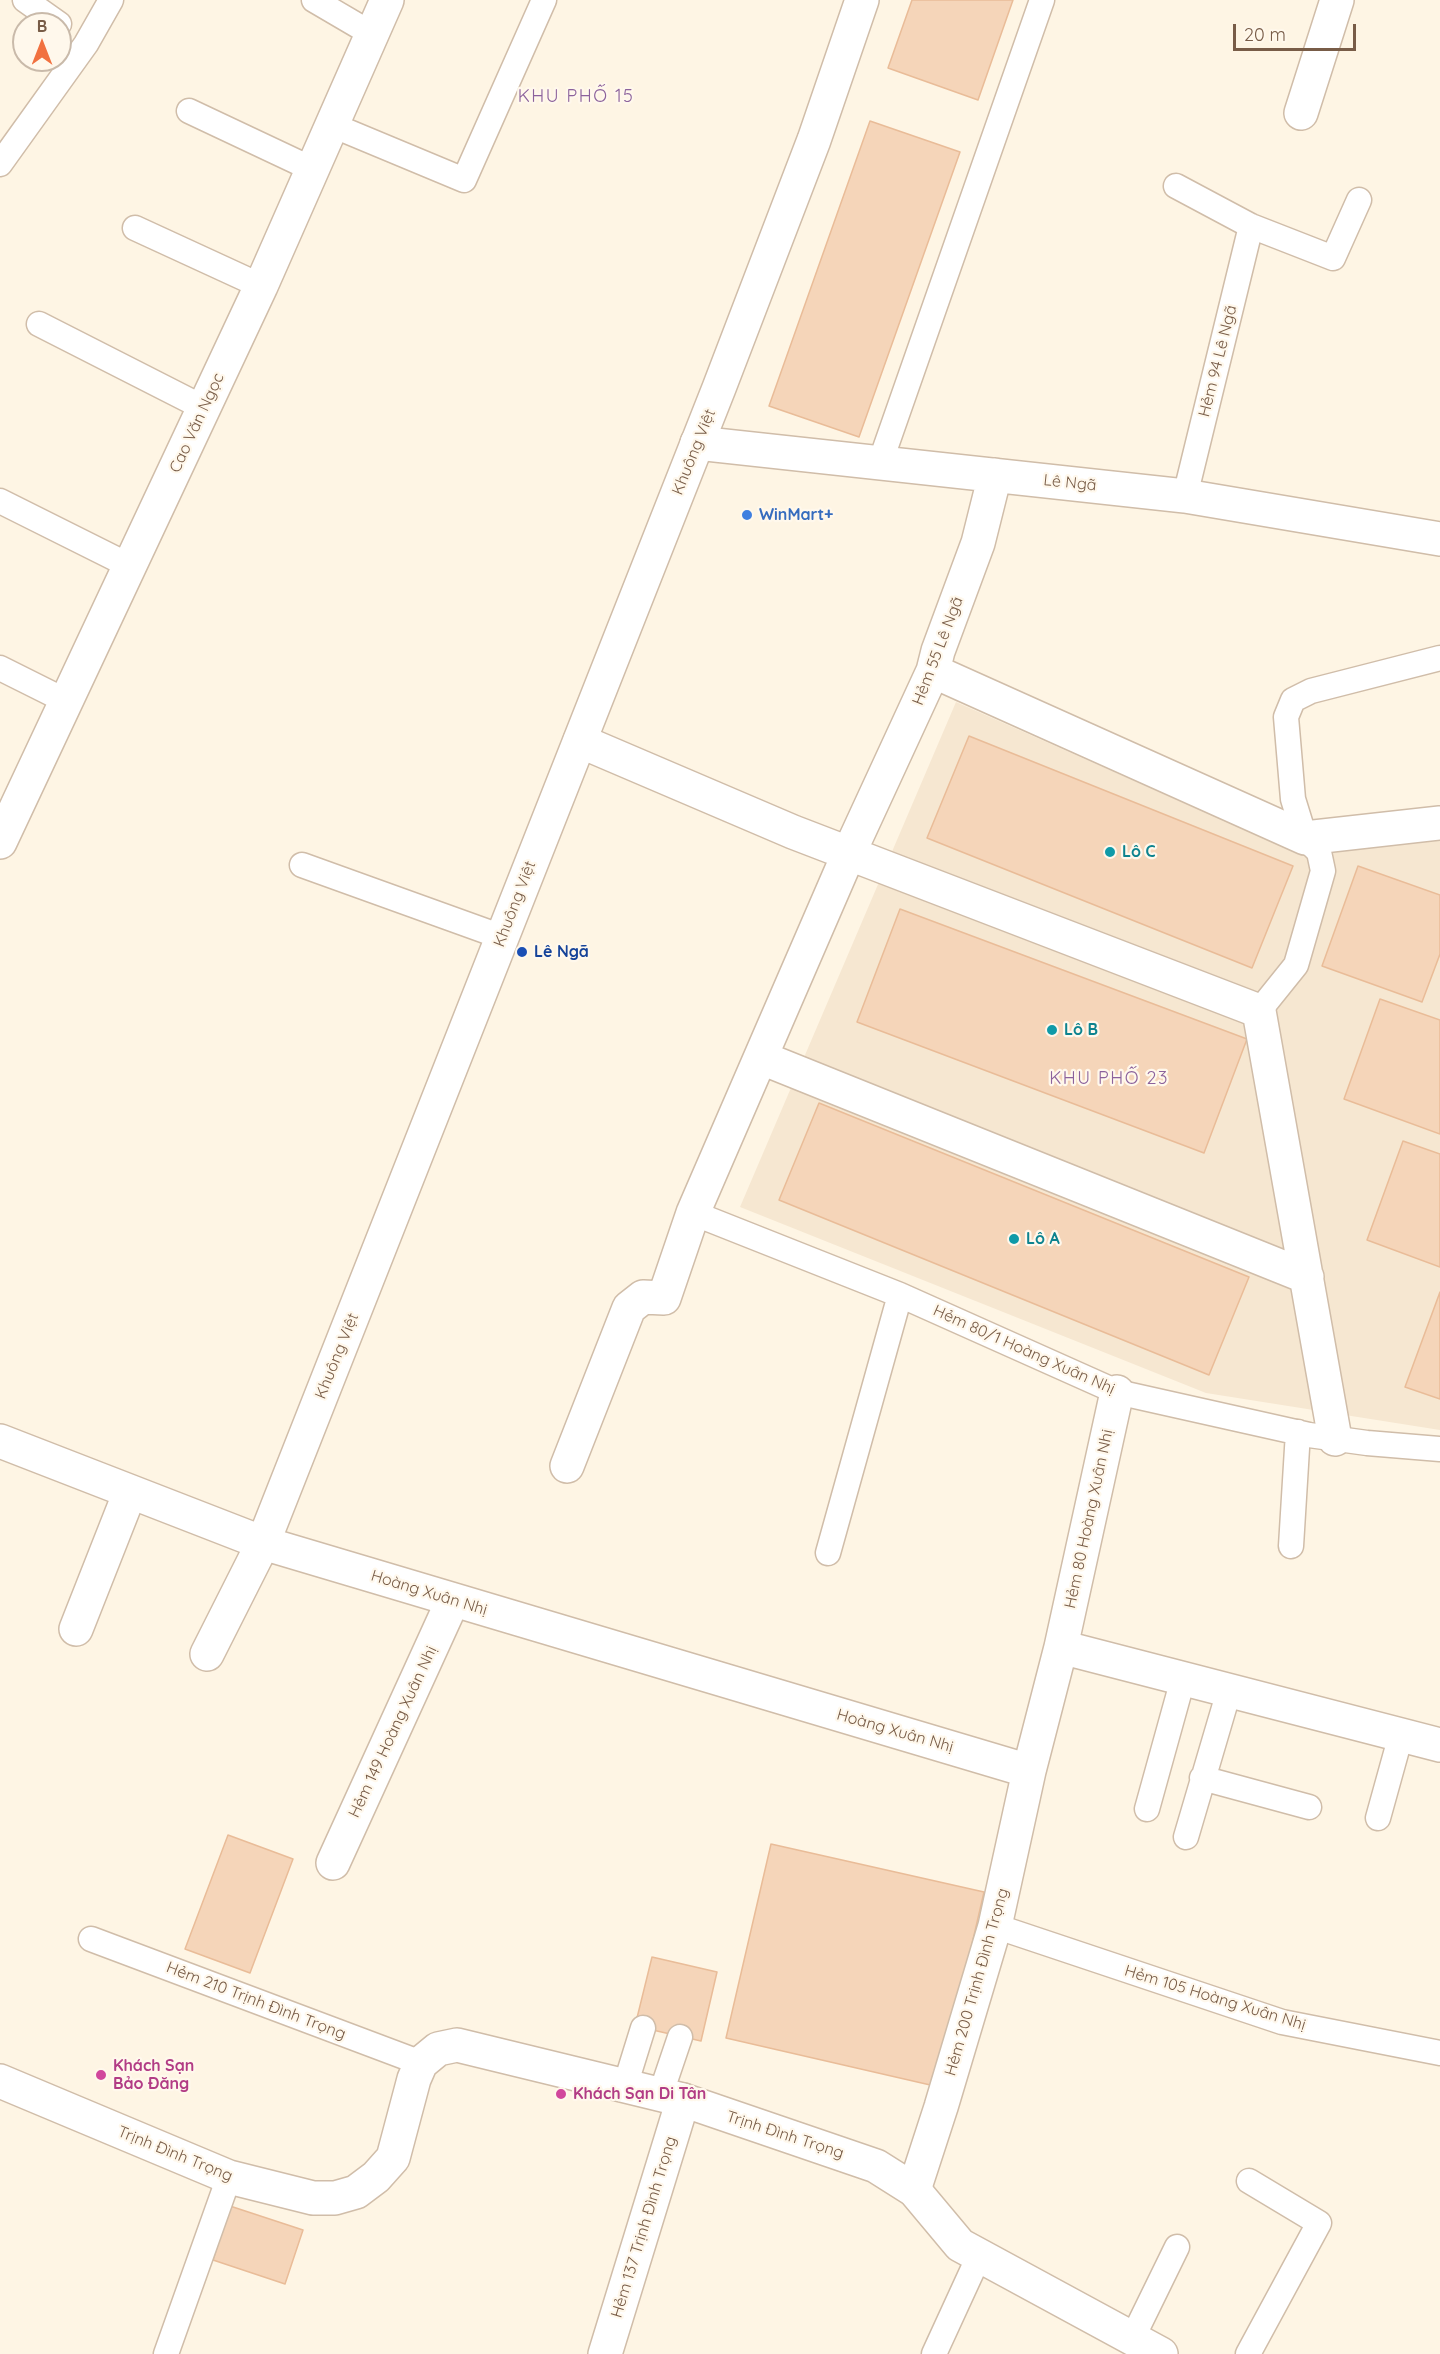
<!DOCTYPE html>
<html>
<head>
<meta charset="utf-8">
<style>
  body { margin:0 }
  #map { position:relative; width:1440px; height:2354px; overflow:hidden; background:#fef5e4; font-family:Quicksand,sans-serif }
  canvas { display:block }
  .north { position:absolute; left:12px; top:12px; width:60px; height:60px; box-sizing:border-box; background:#fff8ec; border:2px solid #c9baaa; border-radius:50%; rotate:0deg; font-size:16px; font-weight:700; line-height:24px; text-align:center; color:#785c47 }
  .north::after { content:''; display:block; margin:auto; width:21px; height:27px; background:#f17140; clip-path:polygon(50% 0,100% 100%,50% 72%,0 100%) }
  .scale { position:absolute; left:1233px; top:24px; width:123px; height:27px; box-sizing:border-box; border:3px solid #785c47; border-top:0; padding-left:8px; font-size:18px; line-height:21px; white-space:nowrap; color:#785c47; -webkit-text-stroke:4px #fff8ec; paint-order:stroke }
</style>
</head>
<body>
<div id="map">
<canvas width="1440" height="2354"></canvas>
<div class="north">B</div>
<div class="scale">20 m</div>
</div>
<script>
const ctx = document.querySelector('canvas').getContext('2d');
ctx.lineJoin = 'round';
function fill(path, color) { ctx.fillStyle = color; ctx.fill(path, 'evenodd'); }
const toPath = rows => new Path2D(rows.map(r => 'M' + r).join(''));
function trace(path, color, width, dash) { ctx.strokeStyle = color; ctx.lineWidth = width; ctx.lineCap = dash ? 'butt' : 'round'; ctx.setLineDash(dash || []); ctx.stroke(path); }
function drawText(font, color, halo, rows, align = 'center') {
  ctx.font = font + ' Quicksand,sans-serif'; ctx.lineWidth = 4.5; ctx.setLineDash([]); ctx.textBaseline = 'middle'; ctx.strokeStyle = halo; ctx.fillStyle = color; for (const [text, x, y, turn = 0] of rows) {
    ctx.save(); ctx.translate(x, y); ctx.rotate((+turn || 0) * Math.PI / 180); ctx.textAlign = isNaN(turn) ? turn : align; if (halo) ctx.strokeText(text, 0, 0); ctx.fillText(text, 0, 0); ctx.restore();
  }
}
fill(toPath([
  [956,702,1286,848,1357,849,1440,839,1440,1430,1206,1393,740,1207]
]), '#f6e7d1');
const building = toPath([
  [912,0,1013,0,978,100,888,68,912,0],
  [870,121,960,152,859,437,769,406,870,121],
  [969,736,1293,866,1252,968,927,838,969,736],
  [1358,866,1440,895,1440,954,1422,1002,1322,966,1358,866],
  [900,909,1247,1039,1204,1153,857,1022,900,909],
  [1380,999,1440,1020,1440,1134,1344,1099,1380,999],
  [819,1103,1249,1277,1209,1375,779,1200,819,1103],
  [1403,1141,1440,1154,1440,1267,1367,1240,1403,1141],
  [1440,1292,1440,1399,1405,1387,1440,1292],
  [228,1835,293,1859,250,1973,185,1949,228,1835],
  [771,1844,984,1892,939,2087,726,2038,771,1844],
  [652,1957,717,1972,701,2041,635,2026,652,1957],
  [230,2206,303,2230,285,2284,213,2260,230,2206]
]);
fill(building, '#f5d5b9');
trace(building, '#e9bc98', 1.5);
const service = toPath([
  [25,0,59,24],
  [314,0,372,34],
  [189,111,312,169],
  [332,125,464,180,544,0],
  [0,164,86,44,111,0],
  [1176,186,1251,226,1333,258,1359,200],
  [135,228,261,286],
  [39,324,204,408],
  [880,463,1042,0],
  [1185,496,1251,226],
  [0,501,130,566],
  [0,668,66,701],
  [302,865,502,937],
  [1259,1011,1296,965,1323,871,1319,852,1305,838,1293,799,1286,717,1293,700,1311,691,1440,658],
  [693,1213,900,1295,1117,1392,1309,1435,1367,1443,1440,1449],
  [1291,1546,1298,1432],
  [828,1553,900,1295],
  [1202,1778,1309,1807],
  [1147,1809,1183,1679],
  [1378,1818,1401,1735],
  [1186,1837,1229,1691],
  [995,1926,1282,2022,1440,2053],
  [91,1939,421,2063],
  [625,2086,643,2028],
  [660,2096,680,2037],
  [1132,2339,1177,2247],
  [166,2354,229,2177],
  [934,2354,979,2256],
  [1248,2354,1319,2223,1249,2181]
]);
const minor = toPath([
  [1301,113,1337,0],
  [697,443,1185,496,1440,539],
  [933,671,1305,838,1440,823],
  [580,741,793,832,1259,1011,1335,1439],
  [0,842,261,286,387,0],
  [762,1058,1307,1277],
  [567,1466,629,1308,643,1297,664,1298,693,1213,849,853,933,671,938,651,978,543,995,475],
  [76,1629,130,1492],
  [1061,1647,1117,1392],
  [207,1654,263,1543,1029,1771,1061,1647,1440,1745],
  [333,1863,453,1600],
  [914,2190,941,2107,995,1926,1029,1771],
  [605,2354,683,2100]
]);
const tertiary = toPath([
  [0,1441,263,1543,719,388,814,140,862,0],
  [0,2081,229,2177,313,2198,335,2198,356,2192,376,2177,393,2158,414,2079,421,2063,438,2049,457,2045,683,2100,876,2166,914,2190,960,2245,1161,2354]
]);
trace(service, '#d0bda9', 27);
trace(minor, '#d0bda9', 36);
trace(tertiary, '#d0bda9', 36);
trace(service, '#fff', 24);
trace(minor, '#fff', 33);
trace(tertiary, '#fff', 33);
for (const [x, y, r, color] of [
  [747,515,6,"#3f7fe0"],
  [1110,852,6,"#0f9aa8"],
  [522,952,6,"#1a4fb4"],
  [1052,1030,6,"#0f9aa8"],
  [1014,1239,6,"#0f9aa8"],
  [101,2075,6,"#d1479c"],
  [561,2094,6,"#d1479c"]
]) { const dot = new Path2D(); dot.arc(x, y, r, 0, 2 * Math.PI); ctx.fillStyle = color; ctx.fill(dot); trace(dot, '#fff8ec', 2); }
drawText('16px', '#785c47', '#fff8ec', [
  ["Hẻm 94 Lê Ngã",1218,361,-76],
  ["Cao Văn Ngọc",197,423,-65],
  ["Khuông Việt",694,452,-68],
  ["Lê Ngã",1070,483,6],
  ["Hẻm 55 Lê Ngã",938,651,-69],
  ["Khuông Việt",515,904,-69],
  ["Hẻm 80/1 Hoàng Xuân Nhị",1024,1350,24],
  ["Khuông Việt",337,1356,-68],
  ["Hẻm 80 Hoàng Xuân Nhị",1089,1519,-78],
  ["Hoàng Xuân Nhị",429,1593,17],
  ["Hoàng Xuân Nhị",895,1731,16],
  ["Hẻm 149 Hoàng Xuân Nhị",393,1732,-65],
  ["Hẻm 200 Trịnh Đình Trọng",977,1982,-74],
  ["Hẻm 105 Hoàng Xuân Nhị",1215,1998,17],
  ["Hẻm 210 Trịnh Đình Trọng",256,2001,21],
  ["Trịnh Đình Trọng",785,2135,18],
  ["Trịnh Đình Trọng",175,2154,22],
  ["Hẻm 137 Trịnh Đình Trọng",644,2227,-73]
]);
drawText('bold 16px', '#366cbe', '#fff8ec', [
  ["WinMart+",759,515]
], 'left');
drawText('bold 16px', '#0d838f', '#fff8ec', [
  ["Lô C",1122,852],
  ["Lô B",1064,1030],
  ["Lô A",1026,1239]
], 'left');
drawText('bold 16px', '#164399', '#fff8ec', [
  ["Lê Ngã",534,952]
], 'left');
drawText('bold 16px', '#b23c85', '#fff8ec', [
  ["Khách Sạn",113,2066],
  ["Bảo Đăng",113,2084],
  ["Khách Sạn Di Tân",573,2094]
], 'left');
ctx.letterSpacing = '1.5px';
drawText('18px', '#8c629c', '#fff8ec', [
  ["KHU PHỐ 15",576,97],
  ["KHU PHỐ 23",1109,1079]
]);
ctx.letterSpacing = '0px';
</script>
</body>
</html>
